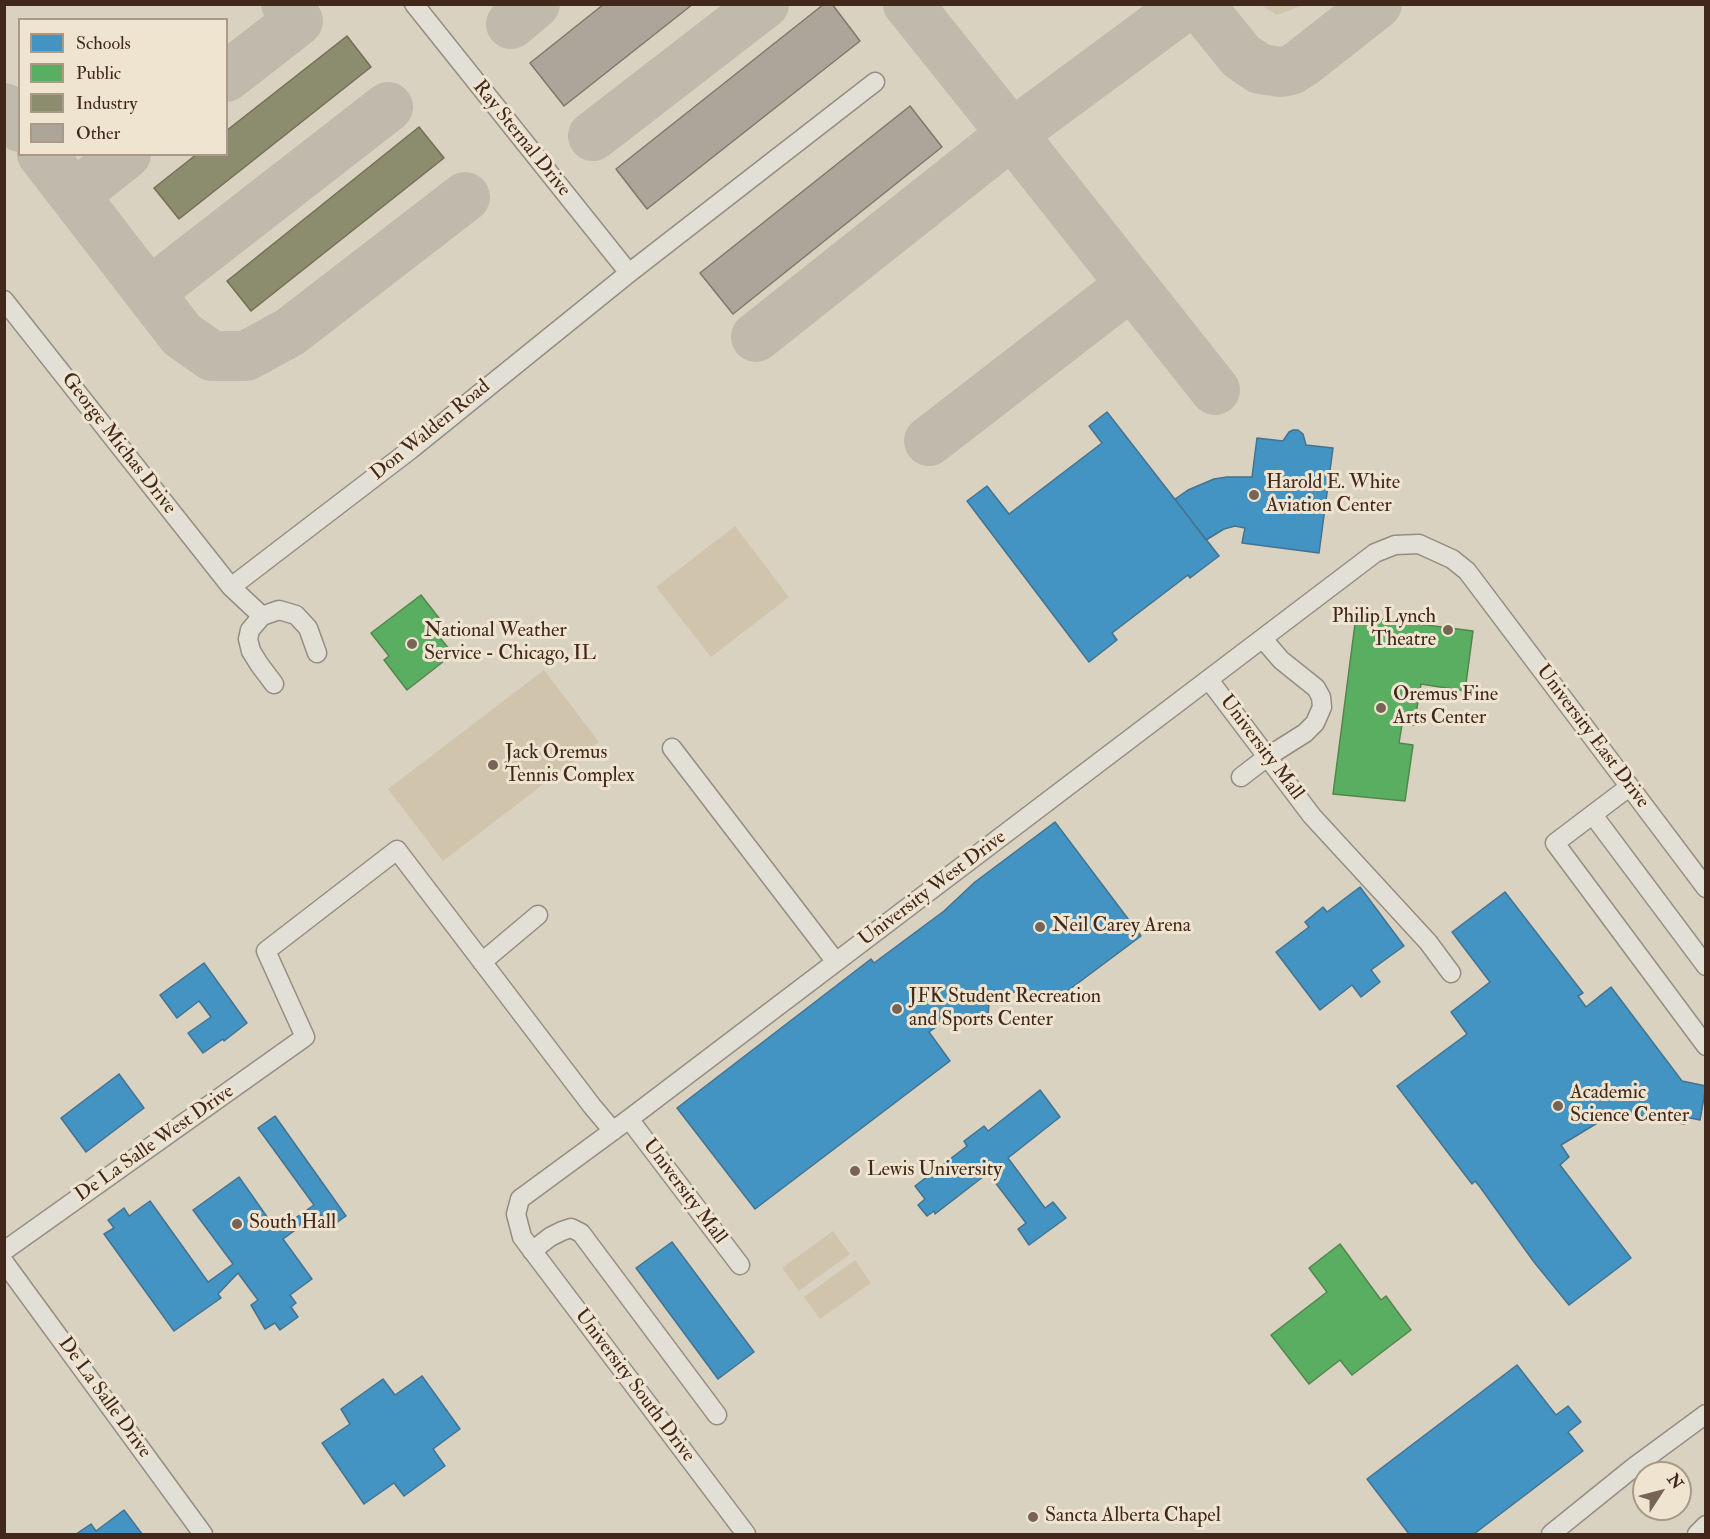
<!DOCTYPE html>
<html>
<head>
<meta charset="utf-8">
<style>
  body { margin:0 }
  #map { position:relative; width:1710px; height:1539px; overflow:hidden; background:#dad2c0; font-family:"IM FELL Double Pica",serif }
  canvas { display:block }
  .frame { position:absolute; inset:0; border:6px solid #42281a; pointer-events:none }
  .legend { position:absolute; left:18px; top:18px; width:210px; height:138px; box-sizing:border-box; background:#eee4d0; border:2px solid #a99987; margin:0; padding:8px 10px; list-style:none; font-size:18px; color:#42281a }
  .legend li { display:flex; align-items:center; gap:12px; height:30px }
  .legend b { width:30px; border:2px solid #a99987 }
  .north { position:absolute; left:1632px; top:1461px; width:60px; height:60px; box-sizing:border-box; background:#eee4d0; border:2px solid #a99987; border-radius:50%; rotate:54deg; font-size:16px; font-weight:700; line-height:24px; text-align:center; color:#42281a }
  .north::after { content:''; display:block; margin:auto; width:21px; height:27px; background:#776454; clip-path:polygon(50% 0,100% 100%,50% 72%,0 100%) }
</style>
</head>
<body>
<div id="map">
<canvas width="1710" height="1539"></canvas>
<div class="frame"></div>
<ul class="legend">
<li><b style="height:16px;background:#4393c3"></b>Schools</li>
<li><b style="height:16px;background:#5aae61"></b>Public</li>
<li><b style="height:16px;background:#8c8c6e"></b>Industry</li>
<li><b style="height:16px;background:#ada599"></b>Other</li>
</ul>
<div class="north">N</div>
</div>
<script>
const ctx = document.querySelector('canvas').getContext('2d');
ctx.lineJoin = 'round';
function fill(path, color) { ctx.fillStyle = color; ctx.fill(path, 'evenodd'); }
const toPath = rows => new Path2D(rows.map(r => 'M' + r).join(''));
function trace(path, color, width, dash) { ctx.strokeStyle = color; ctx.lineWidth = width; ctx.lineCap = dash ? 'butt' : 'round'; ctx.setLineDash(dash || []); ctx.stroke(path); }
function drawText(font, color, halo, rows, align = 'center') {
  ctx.font = font + ' "IM FELL Double Pica",serif'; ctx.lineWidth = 6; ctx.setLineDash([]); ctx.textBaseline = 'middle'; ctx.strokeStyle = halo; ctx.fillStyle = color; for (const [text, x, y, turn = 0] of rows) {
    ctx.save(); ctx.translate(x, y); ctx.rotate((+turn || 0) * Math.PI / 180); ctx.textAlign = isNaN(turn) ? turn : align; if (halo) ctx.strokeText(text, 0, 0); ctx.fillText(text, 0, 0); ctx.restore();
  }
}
fill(toPath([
  [1261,5,1304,5,1277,15],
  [735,526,789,597,711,657,656,587],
  [544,670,599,742,443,861,388,789],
  [833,1231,850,1254,799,1291,782,1268],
  [855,1260,871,1283,820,1319,804,1297]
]), '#d1c4ac');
const schools = toPath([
  [1107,412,1219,556,1190,578,1188,575,1112,633,1117,640,1089,662,967,501,987,486,1009,514,1102,443,1089,426,1107,412],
  [1293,430,1298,430,1303,434,1306,445,1333,448,1319,553,1242,543,1245,528,1235,526,1224,529,1206,540,1175,499,1188,490,1214,479,1227,477,1252,477,1257,438,1283,441,1289,432,1293,430],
  [1055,822,1141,936,1058,998,1006,991,989,1002,988,1016,977,1023,949,1018,929,1032,950,1061,755,1209,677,1108,871,959,874,963,944,911,975,882,1055,822],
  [1360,887,1404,946,1371,970,1380,982,1361,997,1352,985,1320,1010,1276,952,1309,927,1305,922,1323,907,1327,912,1360,887],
  [1505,892,1583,993,1578,996,1586,1007,1611,987,1682,1081,1706,1086,1700,1120,1685,1117,1684,1124,1656,1117,1631,1115,1599,1122,1561,1145,1569,1157,1560,1165,1631,1258,1569,1305,1534,1262,1480,1187,1475,1181,1472,1184,1397,1086,1467,1034,1451,1012,1490,982,1452,932,1505,892],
  [204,963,247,1023,224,1041,223,1039,203,1053,188,1033,211,1017,199,1001,177,1018,160,995,204,963],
  [119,1074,144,1108,86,1152,61,1118,119,1074],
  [1040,1090,1060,1117,1008,1158,1045,1208,1053,1202,1066,1218,1029,1245,1018,1229,1026,1223,988,1173,935,1214,934,1211,927,1216,918,1205,925,1199,915,1186,967,1146,964,1141,984,1126,988,1131,1040,1090],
  [275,1116,346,1216,329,1228,319,1213,283,1239,312,1279,290,1295,296,1303,291,1307,298,1317,280,1330,275,1323,265,1329,251,1305,258,1300,238,1273,218,1294,221,1298,174,1331,104,1234,114,1228,108,1220,124,1208,129,1216,150,1201,208,1282,233,1264,193,1210,239,1177,277,1231,314,1205,258,1128,275,1116],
  [672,1242,754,1352,718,1379,636,1268,672,1242],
  [1517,1365,1556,1415,1568,1406,1581,1422,1568,1432,1583,1451,1474,1534,1409,1534,1367,1479,1517,1365],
  [422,1376,460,1429,433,1449,445,1466,404,1496,394,1483,364,1504,322,1443,350,1424,341,1409,383,1379,395,1395,422,1376],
  [124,1510,142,1534,76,1534,91,1524,96,1531,124,1510]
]);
fill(schools, '#4393c3');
trace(schools, '#437390', 1.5);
const public = toPath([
  [421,595,442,622,433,629,453,654,407,690,384,660,389,656,371,633,421,595],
  [1356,616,1473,631,1465,691,1421,684,1414,725,1402,725,1399,743,1413,745,1405,801,1333,794,1356,616],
  [1340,1244,1381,1300,1386,1296,1411,1330,1352,1375,1340,1360,1309,1384,1271,1335,1327,1292,1309,1268,1340,1244]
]);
fill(public, '#5aae61');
trace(public, '#53864c', 1.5);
const industry = toPath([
  [347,36,371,67,179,219,154,188,197,154,226,154,226,131,347,36],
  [419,127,444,158,251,311,227,281,419,127]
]);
fill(industry, '#8c8c6e');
trace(industry, '#766e55', 1.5);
trace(toPath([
  [1188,4,1012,134,1215,390],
  [1199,4,1241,56,1260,69,1281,72,1291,70,1302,63,1377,4],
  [511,24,535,4],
  [226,77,298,21,286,4],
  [4,108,20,127],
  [593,136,764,4],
  [42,154,182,335,212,356,246,356,290,332,465,197],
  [74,195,126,154],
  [150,292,388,107],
  [756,337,1012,134,908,4],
  [929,441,1131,285]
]), '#c0baac', 50);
const building = toPath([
  [604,4,693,4,564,106,530,63,604,4],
  [824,4,832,4,860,41,647,209,616,169,824,4],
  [910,106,942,147,733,314,700,273,910,106]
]);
fill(building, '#ada599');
trace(building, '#7f776c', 1.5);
const minor = toPath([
  [414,4,629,273],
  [4,300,231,587,262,616],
  [231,587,410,450,629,273,875,82],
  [1209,680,1312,816,1428,942,1451,973],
  [274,684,259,664,251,651,248,639,250,630,262,616,279,610,296,615,308,628,317,653],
  [672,748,836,962],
  [1241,777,1267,757,1305,733,1315,723,1322,707,1321,697,1316,688,1281,660,1263,639],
  [1629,787,1555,843,1706,1046],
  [1593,815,1706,966],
  [482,962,538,915],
  [629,1119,740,1265],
  [4,1251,305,1037,266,951,397,850,592,1106,613,1131],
  [532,1251,550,1237,562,1231,571,1228,581,1233,717,1415],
  [4,1262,203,1534],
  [746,1534,522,1237,516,1214,520,1199,629,1119,1375,553,1395,545,1419,544,1452,559,1467,571,1706,888],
  [1551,1534,1634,1467,1706,1414],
  [1697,1534,1706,1525]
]);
trace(minor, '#958d82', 21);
trace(minor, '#e2dfd6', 18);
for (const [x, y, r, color] of [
  [1254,495,6,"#776454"],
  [1448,630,6,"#776454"],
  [412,644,6,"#776454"],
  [1381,708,6,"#776454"],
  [493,765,6,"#776454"],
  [1040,927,6,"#776454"],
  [897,1009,6,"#776454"],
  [1558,1106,6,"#776454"],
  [855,1171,6,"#776454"],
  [237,1224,6,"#776454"],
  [1033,1517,6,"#776454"]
]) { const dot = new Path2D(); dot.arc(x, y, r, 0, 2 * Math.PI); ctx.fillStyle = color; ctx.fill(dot); trace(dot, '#eee4d0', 2); }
drawText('20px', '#42281a', '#eee4d0', [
  ["Ray Sternal Drive",521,139,51],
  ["Don Walden Road",431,431,-39],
  ["George Michas Drive",118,444,52],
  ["University East Drive",1592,737,53],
  ["University Mall",1261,748,53],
  ["University West Drive",933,889,-37],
  ["De La Salle West Drive",155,1144,-35],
  ["University Mall",684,1192,53],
  ["University South Drive",634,1386,53],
  ["De La Salle Drive",104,1398,54]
]);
drawText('20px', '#42281a', '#eee4d0', [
  ["Harold E. White",1266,484],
  ["Aviation Center",1266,507],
  ["Philip Lynch",1436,618,"right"],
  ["Theatre",1436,641,"right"],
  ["National Weather",424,632],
  ["Service - Chicago, IL",424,655],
  ["Oremus Fine",1393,696],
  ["Arts Center",1393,719],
  ["Jack Oremus",505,754],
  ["Tennis Complex",505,777],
  ["Neil Carey Arena",1052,927],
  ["JFK Student Recreation",909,998],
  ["and Sports Center",909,1021],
  ["Academic",1570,1094],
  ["Science Center",1570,1117],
  ["Lewis University",867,1171],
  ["South Hall",249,1224],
  ["Sancta Alberta Chapel",1045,1517]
], 'left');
</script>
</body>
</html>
